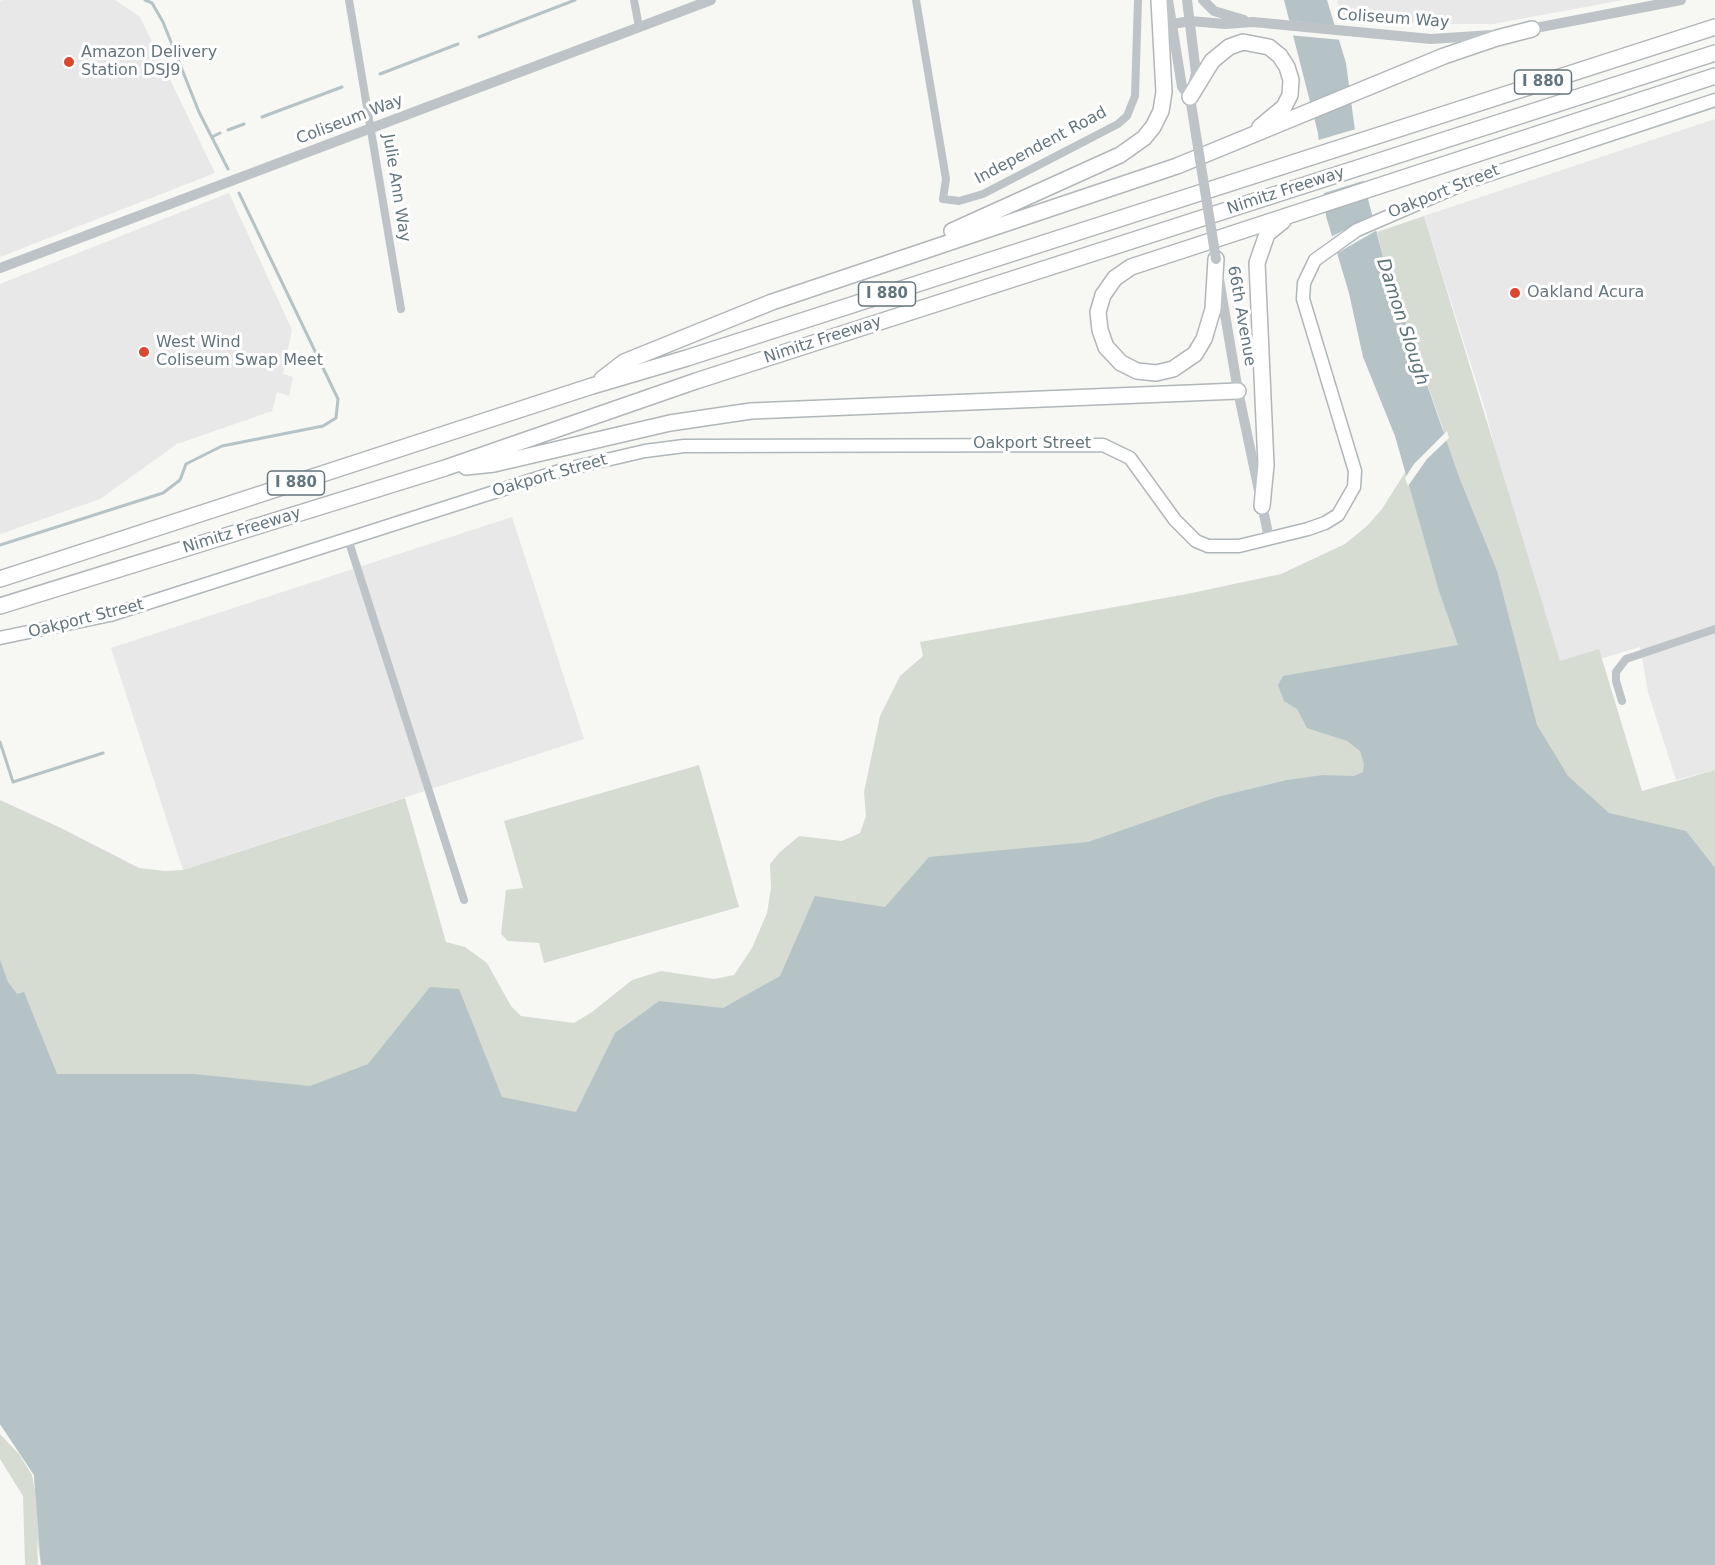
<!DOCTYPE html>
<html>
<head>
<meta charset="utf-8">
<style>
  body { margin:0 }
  canvas { display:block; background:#f7f7f4 }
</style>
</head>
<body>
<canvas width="1715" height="1565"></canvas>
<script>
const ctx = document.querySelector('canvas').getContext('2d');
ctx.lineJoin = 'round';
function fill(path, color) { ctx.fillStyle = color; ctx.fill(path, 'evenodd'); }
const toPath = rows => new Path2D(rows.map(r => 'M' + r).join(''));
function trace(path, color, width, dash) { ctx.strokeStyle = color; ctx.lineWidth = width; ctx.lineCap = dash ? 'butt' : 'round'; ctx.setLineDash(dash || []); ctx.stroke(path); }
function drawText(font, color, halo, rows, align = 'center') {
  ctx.font = font + ' "DejaVu Sans",sans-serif'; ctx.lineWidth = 6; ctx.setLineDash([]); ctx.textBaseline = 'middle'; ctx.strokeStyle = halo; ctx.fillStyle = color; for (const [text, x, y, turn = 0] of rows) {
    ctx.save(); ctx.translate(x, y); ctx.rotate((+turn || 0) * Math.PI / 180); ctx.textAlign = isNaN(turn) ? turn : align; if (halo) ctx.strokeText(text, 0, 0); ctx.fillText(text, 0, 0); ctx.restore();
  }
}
fill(toPath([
  [3,0,115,0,140,17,215,173,0,257,0,1],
  [1337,0,1623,0,1493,24,1429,24,1340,15],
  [1715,119,1715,770,1676,780,1648,692,1640,647,1553,673,1485,409,1424,216],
  [229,193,292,330,283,374,293,377,289,396,277,392,272,411,177,444,100,499,0,534,0,284],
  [512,517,584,739,183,870,111,648]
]), '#e7e8e7');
fill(toPath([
  [1424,216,1560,661,1599,649,1642,791,1715,770,1715,1565,41,1565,37,1540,38,1565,25,1565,23,1496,0,1459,0,1434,19,1454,32,1475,35,1490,34,1475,0,1424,0,800,61,828,139,868,165,871,183,870,405,798,446,942,465,947,487,963,511,1006,521,1016,574,1023,592,1012,632,980,661,971,714,979,734,975,752,948,767,913,771,888,770,864,779,853,799,836,842,841,860,833,866,816,864,792,880,716,900,676,923,656,920,642,1187,594,1281,574,1345,544,1367,526,1382,509,1414,458,1443,429,1383,257,1377,232],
  [699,765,739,907,544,963,539,943,508,941,501,934,506,890,523,888,504,821]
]), '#d7dcd3');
fill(toPath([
  [1284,0,1327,0,1346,63,1360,168,1383,257,1459,477,1497,571,1537,725,1568,776,1609,813,1686,831,1715,868,1715,1565,41,1565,34,1475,0,1424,0,960,8,982,17,994,24,992,57,1074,194,1074,310,1086,368,1064,430,987,459,989,502,1097,576,1112,615,1033,659,1001,723,1008,780,976,815,896,885,907,929,857,1088,842,1217,797,1287,780,1323,775,1354,776,1363,772,1364,764,1360,751,1347,741,1307,728,1297,709,1284,701,1278,685,1283,676,1458,645,1439,591,1395,436,1363,357,1349,293,1326,216,1318,133]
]), '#b5c3c6');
fill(toPath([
  [1285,20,1337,26,1342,40,1288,35],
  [1356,129,1366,180,1321,194,1315,141],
  [1375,214,1379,229,1334,255,1329,238],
  [1447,431,1449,438,1427,459,1408,486,1405,478,1414,464]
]), '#f7f7f4');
trace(toPath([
  [145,0,152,3,163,22,199,112,228,169],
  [479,37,575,0],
  [380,74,458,44],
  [262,117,342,87],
  [228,130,244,124],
  [212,137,220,133],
  [0,545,163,493,180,480,186,464,222,446,323,426,336,418,338,399,239,193],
  [0,742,13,782,103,753]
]), '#b5c3c6', 3);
const secondary = toPath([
  [0,638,110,615,563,470,645,451,684,446,1103,445,1130,458,1175,520,1196,541,1208,546,1239,546,1308,529,1325,523,1338,515,1354,487,1355,471,1303,299,1304,283,1315,260,1357,230,1470,181,1715,100]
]);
const motorway = toPath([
  [1190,97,1212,61,1229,47,1243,42,1269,47,1280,56,1287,67,1291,80,1290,95,1284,107,1260,127],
  [952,231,1120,155,1144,138,1153,127,1161,111,1164,92,1159,0],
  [1216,259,1213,309,1204,339,1195,354,1173,369,1156,373,1137,371,1121,363,1106,347,1100,330,1098,312,1103,295,1115,278,1131,267,1715,76],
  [602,379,624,362,772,302,1177,166,1444,56,1497,38,1532,29],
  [466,467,494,464,670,423,751,411,1238,391],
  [1262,506,1266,465,1257,263,1267,234,1283,221],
  [0,579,592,386,687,358,1715,27],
  [0,606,445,468,696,381,1715,53]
]);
trace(secondary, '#b0b7ba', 15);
trace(motorway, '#b1b6b9', 18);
trace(toPath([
  [349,0,401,309],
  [634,0,639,27],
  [916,0,946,179,943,199,959,201,983,194,1118,124,1127,116,1135,96,1138,0],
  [348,539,464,900],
  [1622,701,1616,681,1616,672,1626,659,1715,629]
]), '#bdc3c6', 8);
trace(toPath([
  [1168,0,1182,87,1190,97],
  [1187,0,1196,73,1190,97,1196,135],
  [1203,0,1214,11,1244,20],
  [1173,24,1190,21,1225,24,1253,22,1431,39,1492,35],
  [1525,30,1681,0],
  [0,268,711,0],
  [1219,279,1238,391,1269,538]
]), '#bdc3c6', 10);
trace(secondary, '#fff', 12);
trace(motorway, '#fff', 15);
trace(toPath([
  [1196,135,1216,259]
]), '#bdc3c6', 10);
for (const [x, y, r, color] of [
  [69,62,6,"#dd462e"],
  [1515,293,6,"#dd462e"],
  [144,352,6,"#dd462e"]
]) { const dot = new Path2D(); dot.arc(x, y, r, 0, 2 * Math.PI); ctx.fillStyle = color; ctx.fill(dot); trace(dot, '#fff', 2); }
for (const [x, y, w] of [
  [1543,82,57],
  [887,294,57],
  [296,483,57]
]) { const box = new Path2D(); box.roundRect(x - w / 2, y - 12, w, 24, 4.5); ctx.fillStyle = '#fff'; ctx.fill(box); trace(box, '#63757e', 1.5); }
drawText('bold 15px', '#63757e', null, [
  ["I 880",1543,82],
  ["I 880",887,294],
  ["I 880",296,483]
]);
drawText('16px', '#63757e', '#fff', [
  ["Coliseum Way",1393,19,4],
  ["Coliseum Way",350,120,-21],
  ["Independent Road",1041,146,-28],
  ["Julie Ann Way",396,188,81],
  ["Nimitz Freeway",1286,191,-18],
  ["Oakport Street",1444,192,-22],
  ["66th Avenue",1241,316,80],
  ["Nimitz Freeway",823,340,-18],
  ["Oakport Street",1032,444],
  ["Oakport Street",550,476,-16],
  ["Nimitz Freeway",242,531,-17],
  ["Oakport Street",86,619,-14]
]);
drawText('16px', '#63757e', '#fff', [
  ["Amazon Delivery",81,53],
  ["Station DSJ9",81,71],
  ["Oakland Acura",1527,293],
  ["West Wind",156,343],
  ["Coliseum Swap Meet",156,361]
], 'left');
drawText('italic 18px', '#5e7479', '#fff', [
  ["Damon Slough",1402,322,72]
]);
</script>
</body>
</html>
